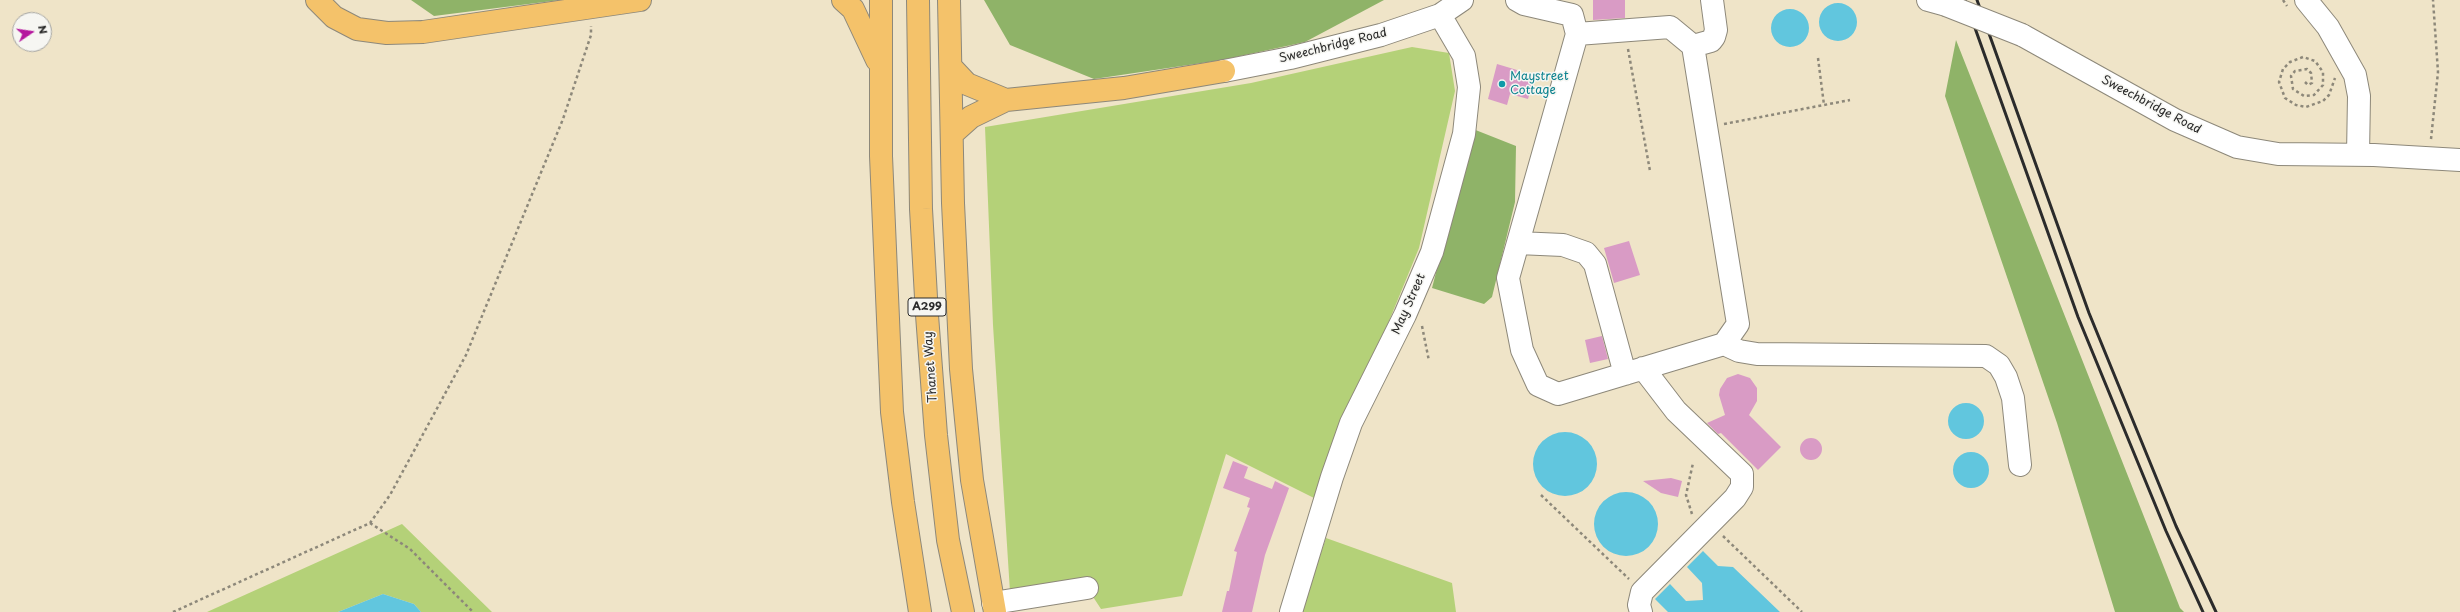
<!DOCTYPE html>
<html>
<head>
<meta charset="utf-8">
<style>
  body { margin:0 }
  #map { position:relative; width:2460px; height:612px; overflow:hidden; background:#efe4c8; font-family:"Playpen Sans",sans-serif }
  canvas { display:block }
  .north { position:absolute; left:12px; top:12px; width:40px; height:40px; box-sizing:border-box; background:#f6f6f2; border:1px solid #a5a5a2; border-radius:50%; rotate:77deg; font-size:11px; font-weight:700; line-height:16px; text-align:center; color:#2b2b2b }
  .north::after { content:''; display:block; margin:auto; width:14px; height:18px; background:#b5179e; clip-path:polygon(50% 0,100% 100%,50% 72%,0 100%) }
</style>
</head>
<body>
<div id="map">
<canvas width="2460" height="612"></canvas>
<div class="north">N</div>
</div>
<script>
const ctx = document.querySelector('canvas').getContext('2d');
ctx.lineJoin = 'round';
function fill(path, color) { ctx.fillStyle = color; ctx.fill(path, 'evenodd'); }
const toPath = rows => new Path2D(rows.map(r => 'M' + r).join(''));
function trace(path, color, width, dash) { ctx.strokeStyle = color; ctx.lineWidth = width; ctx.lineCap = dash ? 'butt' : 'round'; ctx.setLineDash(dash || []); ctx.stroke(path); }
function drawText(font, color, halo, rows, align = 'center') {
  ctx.font = font + ' "Playpen Sans",sans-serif'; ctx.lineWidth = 3; ctx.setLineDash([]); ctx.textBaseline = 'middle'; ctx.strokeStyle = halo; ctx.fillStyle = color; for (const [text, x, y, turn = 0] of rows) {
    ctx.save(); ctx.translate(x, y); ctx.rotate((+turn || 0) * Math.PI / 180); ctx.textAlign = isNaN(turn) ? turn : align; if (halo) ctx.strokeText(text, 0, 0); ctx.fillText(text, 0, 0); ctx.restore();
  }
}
fill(toPath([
  [1412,47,1449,53,1455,91,1419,248,1316,499,1226,454,1182,596,1101,609,1082,580,1010,592,993,325,985,127,1251,83],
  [402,524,492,612,421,612,414,604,383,594,338,612,207,612],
  [1326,538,1452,583,1456,612,1301,612]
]), '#b4d178');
fill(toPath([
  [411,0,560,0,434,16],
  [984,0,1384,0,1305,42,1222,60,1094,79,1010,45],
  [1956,40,2180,608,2184,612,2115,612,2057,423,1945,96],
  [1473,129,1516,146,1515,202,1492,297,1484,304,1432,288]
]), '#8fb368');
fill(toPath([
  '1819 22a19 19 0 1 1 38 0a19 19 0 1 1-38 0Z',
  '1771 28a19 19 0 1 1 38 0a19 19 0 1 1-38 0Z',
  '1948 421a18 18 0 1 1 36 0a18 18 0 1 1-36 0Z',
  '1533 464a32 32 0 1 1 64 0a32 32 0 1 1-64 0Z',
  '1953 470a18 18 0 1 1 36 0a18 18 0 1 1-36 0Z',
  '1594 524a32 32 0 1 1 64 0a32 32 0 1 1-64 0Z',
  [1703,551,1718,566,1733,567,1780,612,1668,612,1655,599,1670,584,1686,601,1703,600,1702,583,1687,567],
  [383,594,414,604,421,612,338,612]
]), '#61c6de');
fill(toPath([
  [1593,0,1625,0,1625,18,1593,20],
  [1497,64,1517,70,1515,77,1533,82,1528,99,1510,94,1507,105,1488,99],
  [1629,241,1640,275,1614,283,1604,248],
  [1602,336,1608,359,1590,363,1585,340],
  [1738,374,1750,378,1757,388,1757,401,1749,415,1781,447,1758,470,1721,433,1718,434,1707,423,1725,415,1719,395,1720,389,1727,378],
  '1800 449a11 11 0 1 1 22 0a11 11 0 1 1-22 0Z',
  [1233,461,1248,467,1244,478,1272,489,1275,481,1289,488,1265,555,1252,612,1222,612,1227,591,1229,591,1237,552,1234,551,1250,508,1247,507,1250,498,1223,488],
  [1671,478,1682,481,1678,497,1661,493,1643,481]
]), '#d99bc5');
const minor = toPath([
  [1517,0,1524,4,1572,15,1577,34,1508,278,1522,350,1538,385,1558,394,1724,344,1738,324,1693,46,1670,27,1577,34],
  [1928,0,1946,5],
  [2306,0,2328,27,2355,75,2359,96,2358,155],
  [2022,35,2175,120,2237,147,2278,154,2374,155,2460,160],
  [1693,46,1711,41,1714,37,1716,30,1712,0],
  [1224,71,1290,58,1381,35,1440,15,1462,0],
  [1518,243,1563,245,1586,253,1595,264,1625,374],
  [1724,344,1739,351,1757,354,1986,356,1999,365,2006,377,2013,398,2020,465],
  [993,603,1087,588],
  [1291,612,1332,477,1351,423,1405,315,1432,252,1464,134,1469,87,1464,56,1440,15],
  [1641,612,1639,605,1642,592,1735,498,1742,487,1742,474,1676,411,1643,368]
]);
const highway = toPath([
  [317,0,334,17,357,29,387,33,423,32,640,0],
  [843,0,853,9,877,60],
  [881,0,881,156,892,412,903,502,920,612],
  [918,0,921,209,927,315,936,435,948,540,963,612],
  [949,0,953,203,961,369,972,480,995,612],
  [951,67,967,84,1006,100],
  [952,134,971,117,1006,100,1124,88,1224,71]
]);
trace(minor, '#8d887a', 24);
trace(highway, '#8d887a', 24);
trace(toPath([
  [2283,0,2287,6],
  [1628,49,1650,171],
  [1818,58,1824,105],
  [2305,82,2308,85,2312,83,2311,73,2307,69,2295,71,2291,76,2293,89,2304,96,2314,95,2323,85,2323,72,2315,61,2303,57,2290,62,2283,69,2279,82,2285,98,2296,105,2306,107,2323,101,2329,95,2335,78],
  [1724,124,1850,100],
  [2431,139,2438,72,2433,0],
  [1422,326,1429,361],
  [1541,495,1629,579],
  [1692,514,1686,495,1693,463],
  [370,523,410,549,473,612],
  [1723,536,1802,612],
  [173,612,370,523,390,495,466,355,563,119,591,35,591,26]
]), '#8d887a', 2.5, [3, 3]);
trace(minor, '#fff', 22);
trace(highway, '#f4c26a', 22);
trace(toPath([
  [1965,0,2078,317,2166,531,2203,612],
  [1977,0,2089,313,2176,526,2216,612]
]), '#2b2b2b', 3);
const minorBridge = toPath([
  [1946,5,2022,35]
]);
trace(minorBridge, '#8d887a', 24, []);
trace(minorBridge, '#fff', 22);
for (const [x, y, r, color] of [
  [1502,84,4,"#0f9aa8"]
]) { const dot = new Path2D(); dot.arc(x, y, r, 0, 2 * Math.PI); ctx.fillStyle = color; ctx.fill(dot); trace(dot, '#f6f6f2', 1.5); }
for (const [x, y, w] of [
  [927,307,38]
]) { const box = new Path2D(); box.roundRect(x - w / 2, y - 9, w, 18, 3); ctx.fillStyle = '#f6f6f2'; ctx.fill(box); trace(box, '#2b2b2b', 1); }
drawText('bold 11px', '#2b2b2b', null, [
  ["A299",927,307]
]);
drawText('12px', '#2b2b2b', '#f6f6f2', [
  ["Sweechbridge Road",1333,46,-14],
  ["Sweechbridge Road",2151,105,28],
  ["May Street",1409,304,-66],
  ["Thanet Way",931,367,-94]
]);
drawText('12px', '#0d838f', '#f6f6f2', [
  ["Maystreet",1510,77],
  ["Cottage",1510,91]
], 'left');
</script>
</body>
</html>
